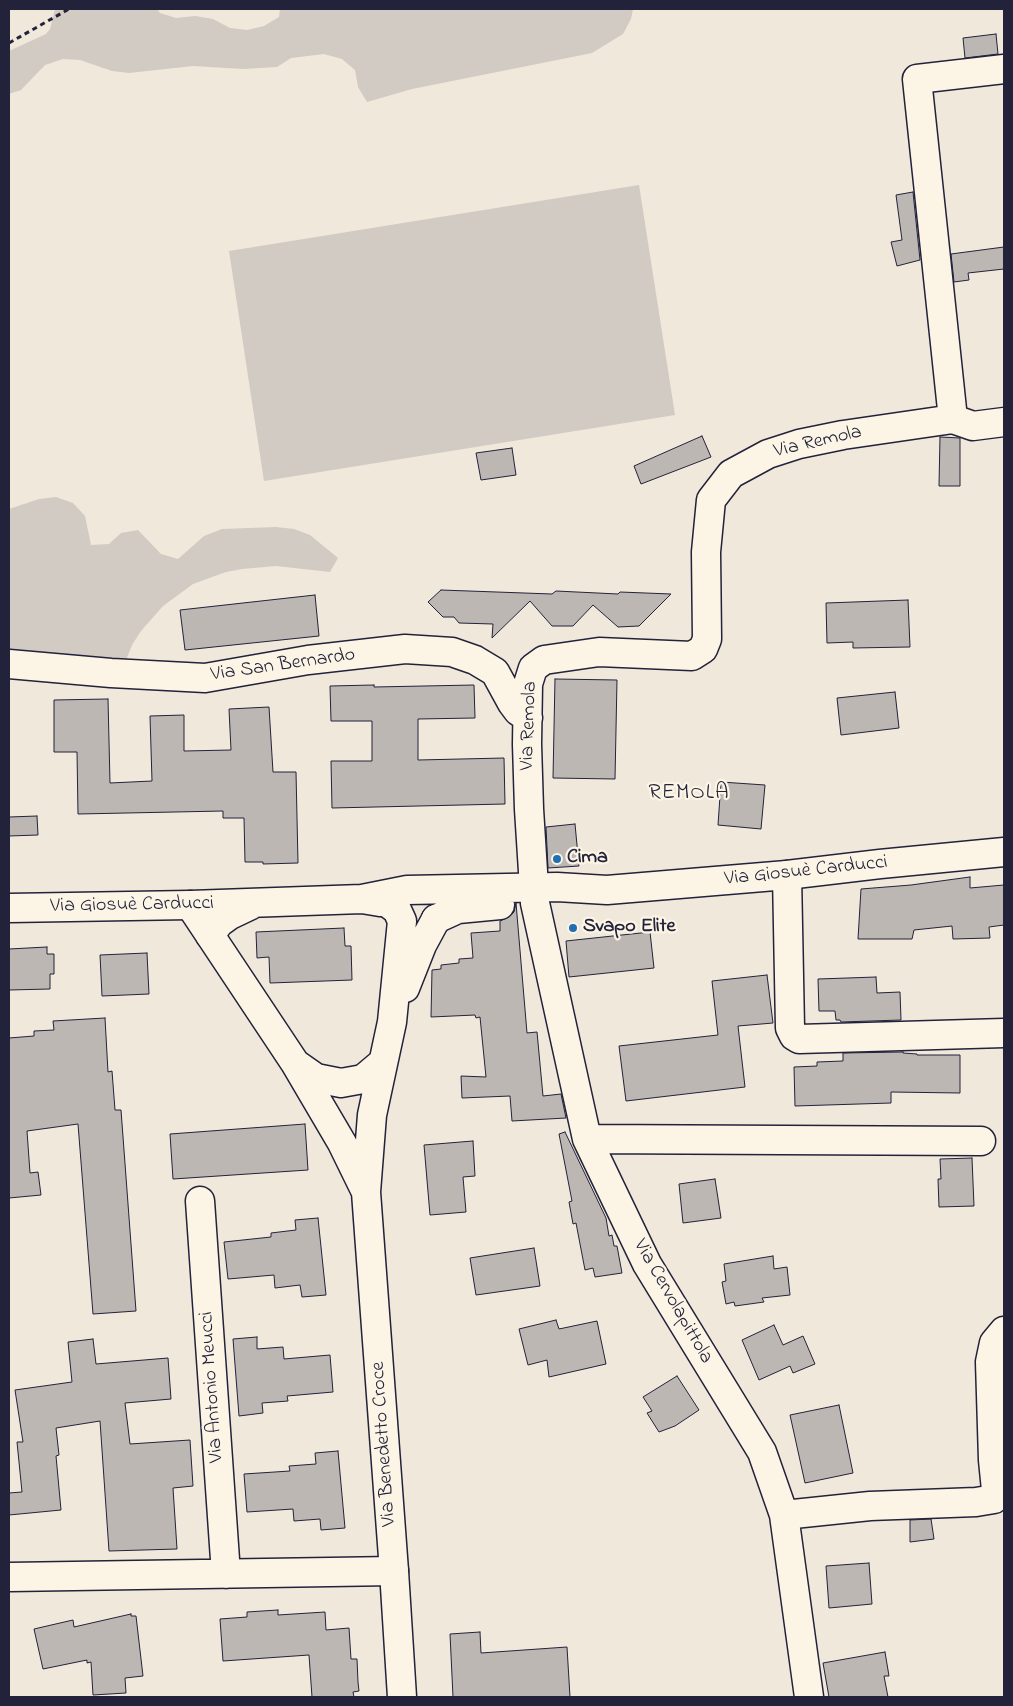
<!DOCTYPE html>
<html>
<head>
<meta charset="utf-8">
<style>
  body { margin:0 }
  #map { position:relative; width:1013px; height:1706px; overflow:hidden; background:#efe8db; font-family:"Indie Flower",sans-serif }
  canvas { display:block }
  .frame { position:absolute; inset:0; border:10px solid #22223b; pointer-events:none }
</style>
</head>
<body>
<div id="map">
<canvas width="1013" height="1706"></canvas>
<div class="frame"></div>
</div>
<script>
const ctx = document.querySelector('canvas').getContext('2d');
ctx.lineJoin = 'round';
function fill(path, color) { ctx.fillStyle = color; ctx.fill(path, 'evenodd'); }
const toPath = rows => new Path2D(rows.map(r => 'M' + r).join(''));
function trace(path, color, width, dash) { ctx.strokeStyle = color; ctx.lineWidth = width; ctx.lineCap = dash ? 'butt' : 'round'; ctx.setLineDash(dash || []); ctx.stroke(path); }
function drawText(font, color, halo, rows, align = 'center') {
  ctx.font = font + ' "Indie Flower",sans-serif'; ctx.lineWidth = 4.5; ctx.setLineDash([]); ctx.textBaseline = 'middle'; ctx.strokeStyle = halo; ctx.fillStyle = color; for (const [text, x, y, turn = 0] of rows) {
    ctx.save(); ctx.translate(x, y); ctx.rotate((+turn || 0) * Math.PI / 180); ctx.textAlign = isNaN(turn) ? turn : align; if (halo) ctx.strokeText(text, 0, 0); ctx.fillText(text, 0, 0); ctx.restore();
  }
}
fill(toPath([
  [55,9,157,9,160,13,176,18,195,16,213,19,230,28,247,30,264,26,279,17,280,9,633,9,631,19,623,34,592,53,412,89,367,102,358,87,355,70,342,59,324,54,291,58,277,67,243,69,193,66,129,73,112,71,80,60,63,59,45,65,21,90,9,94,9,51,46,34,50,29],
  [639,185,675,415,264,481,229,251],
  [56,497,73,503,85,516,91,545,109,544,121,533,138,530,161,554,178,559,204,536,222,529,276,527,294,529,310,535,338,558,330,572,276,566,242,569,226,572,193,584,163,606,141,631,132,645,125,663,9,655,9,509,39,499]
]), '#d1cbc3');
const building = toPath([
  [996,34,998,54,965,58,963,38,996,34],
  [913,192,920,260,897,266,891,242,902,240,896,195,913,192],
  [1004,247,1004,269,968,273,969,280,954,282,951,254,1004,247],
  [702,436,711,457,641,484,634,466,702,436],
  [940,437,960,438,960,486,939,486,940,437],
  [512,448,516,475,481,480,476,453,512,448],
  [441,590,552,594,556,591,618,594,620,592,671,594,639,626,618,627,593,605,573,626,552,626,530,601,492,638,493,624,459,623,454,617,443,617,428,602,441,590],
  [315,595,319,636,185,650,180,610,315,595],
  [908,600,910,647,853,648,853,642,827,643,826,603,908,600],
  [555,679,617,680,615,779,553,778,555,679],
  [374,685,374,687,474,685,475,718,418,719,418,760,504,758,505,804,332,808,331,761,372,761,372,721,331,721,330,686,374,685],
  [895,692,899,728,841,735,837,698,895,692],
  [108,699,110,783,152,781,150,716,184,715,184,751,231,750,229,709,269,707,273,772,296,772,298,863,263,864,263,862,245,862,244,818,223,818,223,811,78,814,77,752,54,752,54,700,108,699],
  [721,782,765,785,761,829,718,825,721,782],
  [37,816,38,835,9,836,9,817,37,816],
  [575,824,579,866,548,868,546,827,575,824],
  [970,877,970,888,1004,885,1004,925,989,927,990,938,953,939,952,926,914,930,912,939,858,939,861,889,911,885,970,877],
  [516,903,527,1033,537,1032,543,1096,561,1094,566,1118,512,1121,510,1096,462,1098,461,1076,486,1077,480,1017,476,1018,475,1015,431,1017,432,970,441,969,441,965,459,963,459,959,473,958,471,933,500,931,500,921,509,917,514,912,516,903],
  [344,928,345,946,351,946,352,980,270,983,269,957,257,958,256,932,344,928],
  [650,932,654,968,569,977,566,941,650,932],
  [47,947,47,954,54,954,54,974,50,974,50,989,9,990,9,949,47,947],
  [147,953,149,994,102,996,100,955,147,953],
  [767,975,773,1023,738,1026,745,1087,626,1101,619,1046,718,1035,712,981,767,975],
  [876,977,877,993,900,992,901,1020,841,1022,840,1020,836,1020,835,1011,819,1011,818,979,876,977],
  [105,1018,108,1072,112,1071,115,1110,121,1110,136,1311,93,1314,78,1124,27,1131,30,1173,38,1172,41,1195,9,1198,9,1038,34,1036,34,1031,54,1030,53,1021,105,1018],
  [903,1052,903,1053,917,1054,917,1055,960,1055,960,1093,891,1092,891,1103,795,1106,794,1067,817,1066,817,1062,843,1061,843,1053,903,1052],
  [305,1124,308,1170,173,1179,170,1134,305,1124],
  [565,1132,606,1218,609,1236,612,1235,614,1246,617,1246,622,1273,595,1277,593,1268,585,1270,576,1223,573,1224,569,1202,572,1201,559,1134,565,1132],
  [473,1141,475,1176,463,1177,466,1212,430,1215,424,1145,473,1141],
  [972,1158,974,1206,939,1207,938,1179,941,1179,940,1159,972,1158],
  [715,1179,721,1218,683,1223,679,1184,715,1179],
  [318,1218,326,1295,302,1297,300,1285,275,1288,274,1275,228,1279,224,1242,271,1237,271,1233,296,1230,295,1220,318,1218],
  [534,1248,540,1286,476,1295,470,1258,534,1248],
  [773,1256,774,1269,787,1267,790,1295,762,1298,764,1302,735,1306,734,1302,726,1304,722,1282,726,1281,724,1264,773,1256],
  [556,1320,559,1329,597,1321,606,1364,549,1377,547,1360,528,1365,519,1329,556,1320],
  [774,1325,783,1345,803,1336,815,1364,793,1373,790,1366,759,1380,742,1340,774,1325],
  [257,1337,257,1349,283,1347,284,1359,330,1355,333,1392,287,1396,288,1401,262,1403,263,1413,239,1416,233,1339,257,1337],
  [93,1339,96,1364,168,1358,171,1399,125,1403,130,1444,190,1440,193,1486,173,1488,177,1549,109,1551,100,1421,56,1428,59,1455,56,1456,61,1510,9,1515,9,1493,22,1492,17,1442,23,1442,15,1390,72,1382,68,1342,93,1339],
  [677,1376,699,1410,675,1426,659,1432,647,1413,652,1411,643,1397,677,1376],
  [839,1405,853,1473,805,1483,790,1415,839,1405],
  [338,1451,345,1528,321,1530,320,1519,294,1521,293,1509,247,1512,244,1474,290,1471,289,1466,316,1464,315,1453,338,1451],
  [931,1519,934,1539,910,1542,910,1520,931,1519],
  [869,1563,872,1604,829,1608,826,1566,869,1563],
  [278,1610,278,1615,325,1612,326,1630,349,1628,351,1659,357,1659,358,1682,359,1691,353,1692,354,1697,312,1697,309,1655,223,1661,220,1619,247,1617,247,1612,278,1610],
  [131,1614,131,1616,136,1616,143,1676,125,1678,126,1693,93,1695,91,1662,87,1663,87,1660,43,1669,34,1629,73,1620,74,1627,131,1614],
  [480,1632,481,1653,567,1647,570,1697,453,1697,450,1634,480,1632],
  [885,1652,889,1676,884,1676,888,1697,829,1697,823,1663,885,1652]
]);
fill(building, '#bcb7b3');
trace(building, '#22223b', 1);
const minor = toPath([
  [953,419,973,426,1004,422],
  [9,664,111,673,205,678,308,660,405,649,452,652,475,660,495,672,512,703,518,711,528,718],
  [787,875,790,1028,794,1036,799,1039,1004,1033],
  [587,1139,981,1141],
  [200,1201,226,1574],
  [784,1515,870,1506,976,1502,994,1499,996,1490,993,1460,990,1362,994,1343,1004,1331],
  [9,1577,394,1571],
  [809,1697,784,1515,762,1452,647,1264,587,1139,535,903,529,809,527,744,528,684,533,668,544,660,599,652,692,656,703,649,707,639,706,552,711,500,731,474,768,454,799,444,843,435,953,419,917,79,1004,69]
]);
const tertiary = toPath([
  [389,904,397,910,402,921,392,1022,372,1115,366,1192,394,1571,402,1697],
  [190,905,295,1063,342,1143,366,1192],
  [405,988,422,945,436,919],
  [296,1064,316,1078,341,1083,363,1079,382,1063]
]);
const secondary = toPath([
  [362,899,407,890,557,887,607,890,787,875,880,864,1004,852],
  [9,908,190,905,362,899,380,902],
  [436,919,458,909,500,905],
  [210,935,219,923,230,915,251,905]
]);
trace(minor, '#22223b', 31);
trace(tertiary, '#22223b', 31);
trace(secondary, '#22223b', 31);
trace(toPath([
  [9,43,69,9]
]), '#22223b', 3, [5, 4]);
trace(minor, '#fcf5e5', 28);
trace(tertiary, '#fcf5e5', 28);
trace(secondary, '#fcf5e5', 28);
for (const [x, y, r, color] of [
  [557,859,5,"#1f6fb2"],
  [573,928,5,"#1f6fb2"]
]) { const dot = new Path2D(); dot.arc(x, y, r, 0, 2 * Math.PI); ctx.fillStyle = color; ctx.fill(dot); trace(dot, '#fcf5e5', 2); }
drawText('20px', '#22223b', '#fcf5e5', [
  ["Via Remola",818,443,-13],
  ["Via San Bernardo",283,666,-8],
  ["Via Remola",530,726,-88],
  ["Via Giosuè Carducci",806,872,-6],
  ["Via Giosuè Carducci",132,906,-1],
  ["Via Cervolapittola",672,1302,60],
  ["Via Antonio Meucci",213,1387,-94],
  ["Via Benedetto Croce",385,1444,-94]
]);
drawText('bold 20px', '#22223b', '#fcf5e5', [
  ["Cima",567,859],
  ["Svapo Elite",583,928]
], 'left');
ctx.letterSpacing = '1px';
drawText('22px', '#22223b', '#fcf5e5', [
  ["REMOLA",689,794]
]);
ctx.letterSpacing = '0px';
</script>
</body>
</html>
